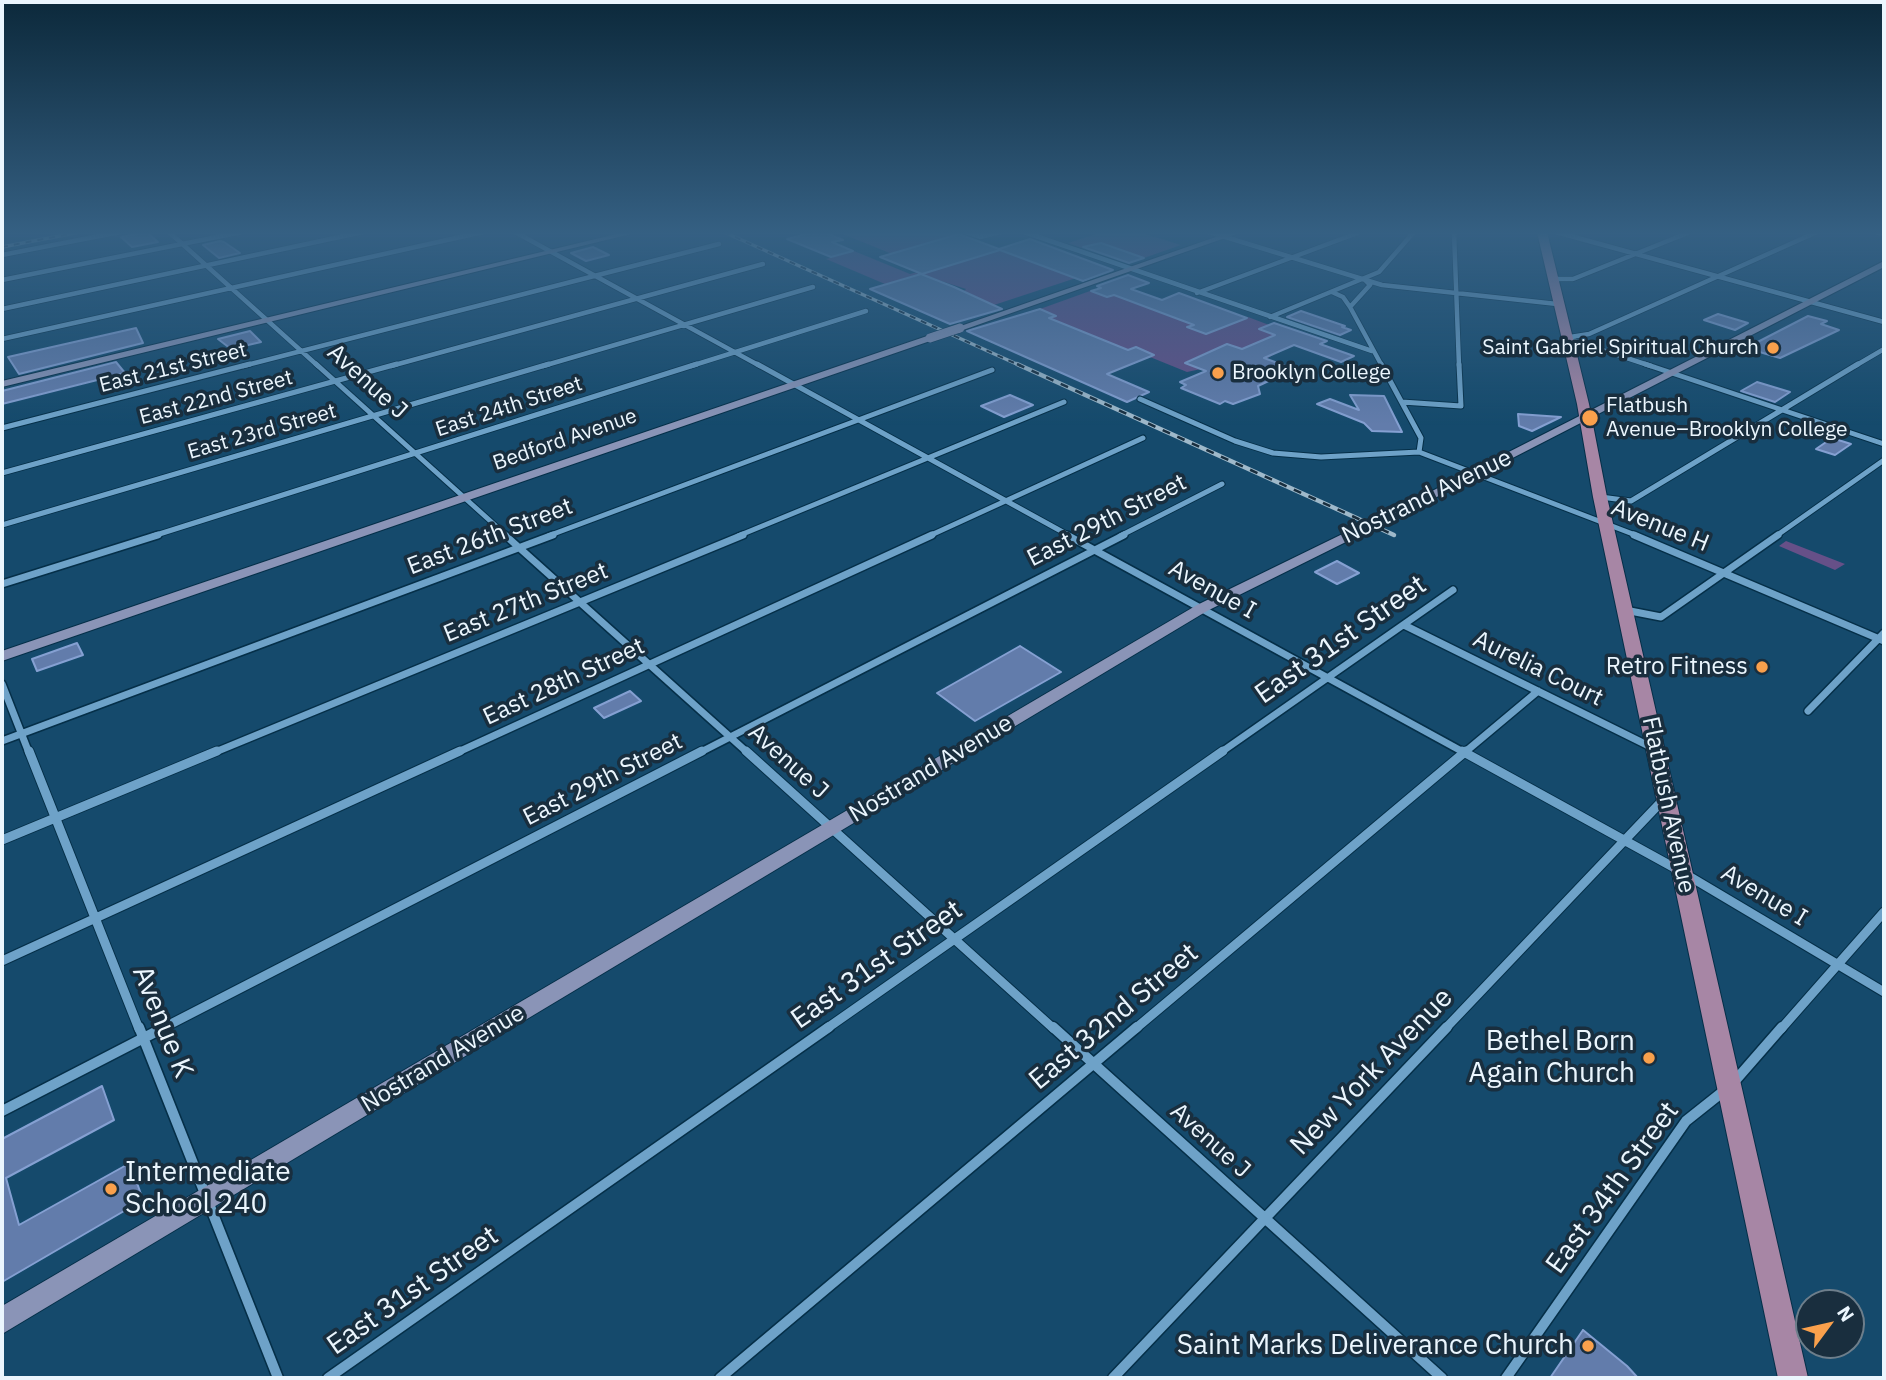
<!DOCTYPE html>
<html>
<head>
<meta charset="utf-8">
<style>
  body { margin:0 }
  #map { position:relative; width:1886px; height:1380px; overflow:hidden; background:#154a6c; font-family:"IBM Plex Sans",sans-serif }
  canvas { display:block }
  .frame { position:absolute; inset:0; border:4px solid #ebf6fe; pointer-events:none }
  .north { position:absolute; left:1795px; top:1289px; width:70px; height:70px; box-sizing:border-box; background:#192e3e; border:2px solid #6d7e8b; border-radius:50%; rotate:57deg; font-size:19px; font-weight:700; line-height:28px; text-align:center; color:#ebf6fe }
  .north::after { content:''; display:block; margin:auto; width:24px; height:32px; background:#f9a04c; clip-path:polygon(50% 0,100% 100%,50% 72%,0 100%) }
</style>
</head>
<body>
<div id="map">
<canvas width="1886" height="1380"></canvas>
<div class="frame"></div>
<div class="north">N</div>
</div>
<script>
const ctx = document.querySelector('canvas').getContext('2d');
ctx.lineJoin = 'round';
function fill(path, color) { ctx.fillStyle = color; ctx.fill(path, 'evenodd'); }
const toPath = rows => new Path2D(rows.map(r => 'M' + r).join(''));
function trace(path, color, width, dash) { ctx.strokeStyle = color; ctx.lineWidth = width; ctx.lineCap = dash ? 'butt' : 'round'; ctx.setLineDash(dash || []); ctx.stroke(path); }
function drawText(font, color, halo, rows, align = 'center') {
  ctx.font = font + ' "IBM Plex Sans",sans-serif'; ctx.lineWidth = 7; ctx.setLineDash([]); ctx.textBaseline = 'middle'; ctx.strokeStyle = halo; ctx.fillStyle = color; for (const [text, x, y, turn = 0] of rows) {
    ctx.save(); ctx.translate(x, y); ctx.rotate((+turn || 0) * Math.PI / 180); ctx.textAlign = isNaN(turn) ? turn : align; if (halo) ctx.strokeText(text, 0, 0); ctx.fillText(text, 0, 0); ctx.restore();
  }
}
fill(toPath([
  [838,232,953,232,959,234,892,254],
  [1102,232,1139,232,1181,245,1144,258,1101,243,1082,248,1068,243],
  [994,248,1076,278,994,305,964,291,966,289,919,274,885,284,826,259,854,251,910,274,938,266,943,268],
  [1090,291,1107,297,1116,294,1196,324,1187,327,1205,334,1248,317,1285,331,1278,352,1266,359,1210,351,1186,362,1201,369,1187,372,1150,357,1154,355,1135,347,1125,351,1106,341,1044,319,1054,315,1040,309],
  [1786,541,1845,564,1835,570,1779,546]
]), '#665088');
const building = toPath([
  [147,232,158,242,132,247,121,237,147,232],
  [814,232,824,232,843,240,832,242,853,251,831,257,787,239,814,232],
  [959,234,999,249,1030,239,1113,270,1083,281,1000,250,922,274,880,257,959,234],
  [220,241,224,242,240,253,219,258,203,245,220,241],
  [1101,243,1144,258,1129,263,1083,247,1101,243],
  [593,247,609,255,586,261,571,253,593,247],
  [921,274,954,287,1002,309,950,324,870,289,921,274],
  [1128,275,1149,283,1131,289,1162,300,1179,293,1247,318,1206,334,1187,327,1194,325,1114,295,1107,297,1091,291,1101,288,1097,286,1128,275],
  [1040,309,1056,316,1049,318,1128,350,1136,347,1154,355,1107,374,1149,392,1127,402,967,331,1040,309],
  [1301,311,1345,326,1342,327,1351,330,1340,335,1287,317,1301,311],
  [1718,314,1748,323,1735,330,1704,320,1718,314],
  [1808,316,1827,321,1821,324,1839,330,1780,358,1746,348,1808,316],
  [1274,323,1327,341,1320,344,1354,356,1341,362,1294,345,1264,358,1294,369,1258,386,1260,394,1233,404,1225,401,1220,404,1181,388,1186,385,1180,382,1206,371,1185,363,1227,344,1242,349,1275,335,1259,329,1274,323],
  [136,328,143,343,19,374,8,357,136,328],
  [250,331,261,342,231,349,218,339,250,331],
  [116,362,125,373,2,404,2,391,116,362],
  [1757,382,1790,392,1775,402,1741,391,1757,382],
  [1010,395,1033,405,1004,417,981,406,1010,395],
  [1350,395,1384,396,1402,432,1372,431,1364,423,1317,404,1330,399,1359,410,1350,395],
  [1518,414,1561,417,1532,431,1519,426,1518,414],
  [1832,438,1851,444,1835,455,1816,449,1832,438],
  [1337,561,1359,573,1337,584,1315,572,1337,561],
  [77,643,83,655,37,671,32,659,77,643],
  [1020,646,1061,672,975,721,937,693,1020,646],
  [630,691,641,701,604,718,594,708,630,691],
  [102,1086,114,1120,6,1178,19,1225,130,1163,143,1200,2,1282,2,1139,102,1086],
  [1583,1330,1627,1366,1638,1378,1550,1378,1583,1330]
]);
fill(building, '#627cab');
trace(building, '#85a0d2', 2);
const streetFar4 = toPath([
  [169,232,318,366],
  [515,232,760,366],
  [966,232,980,237,1000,232],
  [1024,232,1372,351],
  [1209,232,1382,285,1557,304],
  [1454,232,1459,366],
  [1556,232,1884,322],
  [1876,232,1884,234],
  [2,255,120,232],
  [1552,279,1573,279,1690,232],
  [2,280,242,232],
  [1332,292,1343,297,1350,307,1382,366],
  [1197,293,1360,232],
  [1350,307,1370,285,1365,280],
  [2,309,363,232],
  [1270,317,1379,272,1414,232],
  [1570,337,1589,334,1817,232],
  [1566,338,1651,366],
  [2,339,483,232],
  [243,366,719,244],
  [391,366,763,264],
  [543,366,813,287],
  [691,366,866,311],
  [1855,366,1884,349]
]);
const streetFar3 = toPath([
  [316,364,507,536],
  [757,364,1070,536],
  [1381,364,1421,438,1419,452],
  [1645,364,1884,444],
  [1140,399,1235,441,1273,453,1321,457,1419,452],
  [1402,402,1461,406,1459,364],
  [2,428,250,364],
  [1419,452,1638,536],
  [2,473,397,364],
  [1601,497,1631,501,1858,364],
  [2,525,549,364],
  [153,536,697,364],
  [548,536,992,370],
  [738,536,1064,402],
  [929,536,1143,438],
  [1120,536,1222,484],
  [1776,536,1884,460]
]);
const streetFar2 = toPath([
  [505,535,748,753],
  [1067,535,1465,753],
  [1634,535,1884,641],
  [2,584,158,535],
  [1625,610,1661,617,1778,535],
  [1404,625,1651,747],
  [2,684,29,753],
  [1808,711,1884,633],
  [2,741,553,535],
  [213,753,743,535],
  [456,753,932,535],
  [699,753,1124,535],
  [1220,753,1453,590],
  [1464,753,1538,691]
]);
const streetFar1 = toPath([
  [29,751,139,1029],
  [746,751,1054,1029],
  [1462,751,1682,872,1884,992],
  [2,840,217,751],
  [2,961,460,751],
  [161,1029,702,751],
  [826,1029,1223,751],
  [1135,1029,1466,751],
  [1445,1029,1662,801],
  [1781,1029,1884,912]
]);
const street = toPath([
  [139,1027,278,1378],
  [1053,1027,1442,1378],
  [1734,1082,1782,1027],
  [2,1111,165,1027],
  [328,1378,829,1027],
  [720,1378,1137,1027],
  [1113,1378,1447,1027],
  [1506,1378,1686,1121,1725,1090]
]);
const secondary = toPath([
  [625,232,639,232,2,387,2,381,625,232],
  [1230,232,1242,232,963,330,955,328,1230,232],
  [1884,261,1884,267,1392,520,1387,521,1381,517,1884,261],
  [930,335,935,338,933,340,2,661,2,651,930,335],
  [1363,524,1370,528,1368,531,1207,611,2,1334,2,1306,1197,605,1363,524]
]);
const primary = toPath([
  [1537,232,1547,232,1589,404,1607,497,1808,1378,1778,1378,1593,497,1577,404,1537,232]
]);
trace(streetFar4, '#052f48', 6);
trace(streetFar3, '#052f48', 7);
trace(streetFar2, '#052f48', 10);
trace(streetFar1, '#052f48', 11);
trace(street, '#052f48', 13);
trace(secondary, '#052f48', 2);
trace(primary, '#052f48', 2);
trace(streetFar4, '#6ea2c8', 4.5);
trace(streetFar3, '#6ea2c8', 5);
trace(streetFar2, '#6ea2c8', 7);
trace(streetFar1, '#6ea2c8', 9);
trace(street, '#6ea2c8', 10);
fill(secondary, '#8a94b7');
fill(primary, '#a786a5');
const railFar1 = toPath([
  [724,232,1021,366],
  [2,247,80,232]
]);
const rail = toPath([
  [1017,364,1394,535]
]);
trace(railFar1, '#9fb9ca', 3.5);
trace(rail, '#9fb9ca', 4.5);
trace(railFar1, '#192e3e', 2, [6]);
trace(rail, '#192e3e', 2.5, [8]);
const secondaryBridgeFar1 = toPath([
  [930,338,960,328]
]);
const secondaryBridge = toPath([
  [1363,528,1387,517]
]);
trace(secondaryBridgeFar1, '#052f48', 10, []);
trace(secondaryBridge, '#052f48', 13, []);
trace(secondaryBridgeFar1, '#8a94b7', 9);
trace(secondaryBridge, '#8a94b7', 11);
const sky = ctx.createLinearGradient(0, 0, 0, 425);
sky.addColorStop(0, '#0c293b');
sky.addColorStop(0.55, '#356083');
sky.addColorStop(1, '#35608300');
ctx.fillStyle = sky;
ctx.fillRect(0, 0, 1886, 425);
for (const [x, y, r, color] of [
  [1773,348,7,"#f9a04c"],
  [1218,373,7,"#f9a04c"],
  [1590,418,9,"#f9a04c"],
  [1762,667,7,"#f9a04c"],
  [1649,1058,7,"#f9a04c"],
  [111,1189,7,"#f9a04c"],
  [1588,1346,7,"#f9a04c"]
]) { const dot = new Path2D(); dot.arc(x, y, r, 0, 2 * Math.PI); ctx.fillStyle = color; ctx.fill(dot); trace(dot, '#192e3e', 2.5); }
drawText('21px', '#ebf6fe', '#192e3e', [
  ["Saint Gabriel Spiritual Church",1759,348,"right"],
  ["Brooklyn College",1232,373],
  ["Flatbush",1606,406],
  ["Avenue–Brooklyn College",1606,430]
], 'left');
drawText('21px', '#ebf6fe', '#192e3e', [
  ["East 21st Street",173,368,-14],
  ["East 22nd Street",216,398,-15],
  ["East 24th Street",509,407,-18],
  ["East 23rd Street",262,432,-16],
  ["Bedford Avenue",565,440,-19]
]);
drawText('24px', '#ebf6fe', '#192e3e', [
  ["Avenue J",367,382,42],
  ["Nostrand Avenue",1427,497,-26],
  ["East 29th Street",1107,521,-27],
  ["Avenue H",1660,526,22],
  ["East 26th Street",490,537,-21],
  ["Avenue I",1212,590,29],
  ["East 27th Street",526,603,-22],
  ["Aurelia Court",1538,669,26],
  ["East 28th Street",564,682,-25],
  ["Avenue J",788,762,42],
  ["Nostrand Avenue",931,769,-31],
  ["East 29th Street",603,780,-27],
  ["Flatbush Avenue",1668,805,78],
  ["Avenue I",1764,896,31],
  ["Nostrand Avenue",443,1059,-31],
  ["Avenue J",1210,1141,42]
]);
drawText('24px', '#ebf6fe', '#192e3e', [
  ["Retro Fitness",1748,667]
], 'right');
drawText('28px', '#ebf6fe', '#192e3e', [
  ["East 31st Street",1341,640,-35],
  ["East 31st Street",877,965,-35],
  ["East 32nd Street",1114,1017,-40],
  ["Avenue K",162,1022,68],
  ["New York Avenue",1372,1072,-46],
  ["East 34th Street",1613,1188,-54],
  ["East 31st Street",413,1291,-35]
]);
drawText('28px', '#ebf6fe', '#192e3e', [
  ["Bethel Born",1635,1042],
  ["Again Church",1635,1074],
  ["Intermediate",125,1173,"left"],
  ["School 240",125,1205,"left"],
  ["Saint Marks Deliverance Church",1574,1346]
], 'right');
</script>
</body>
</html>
